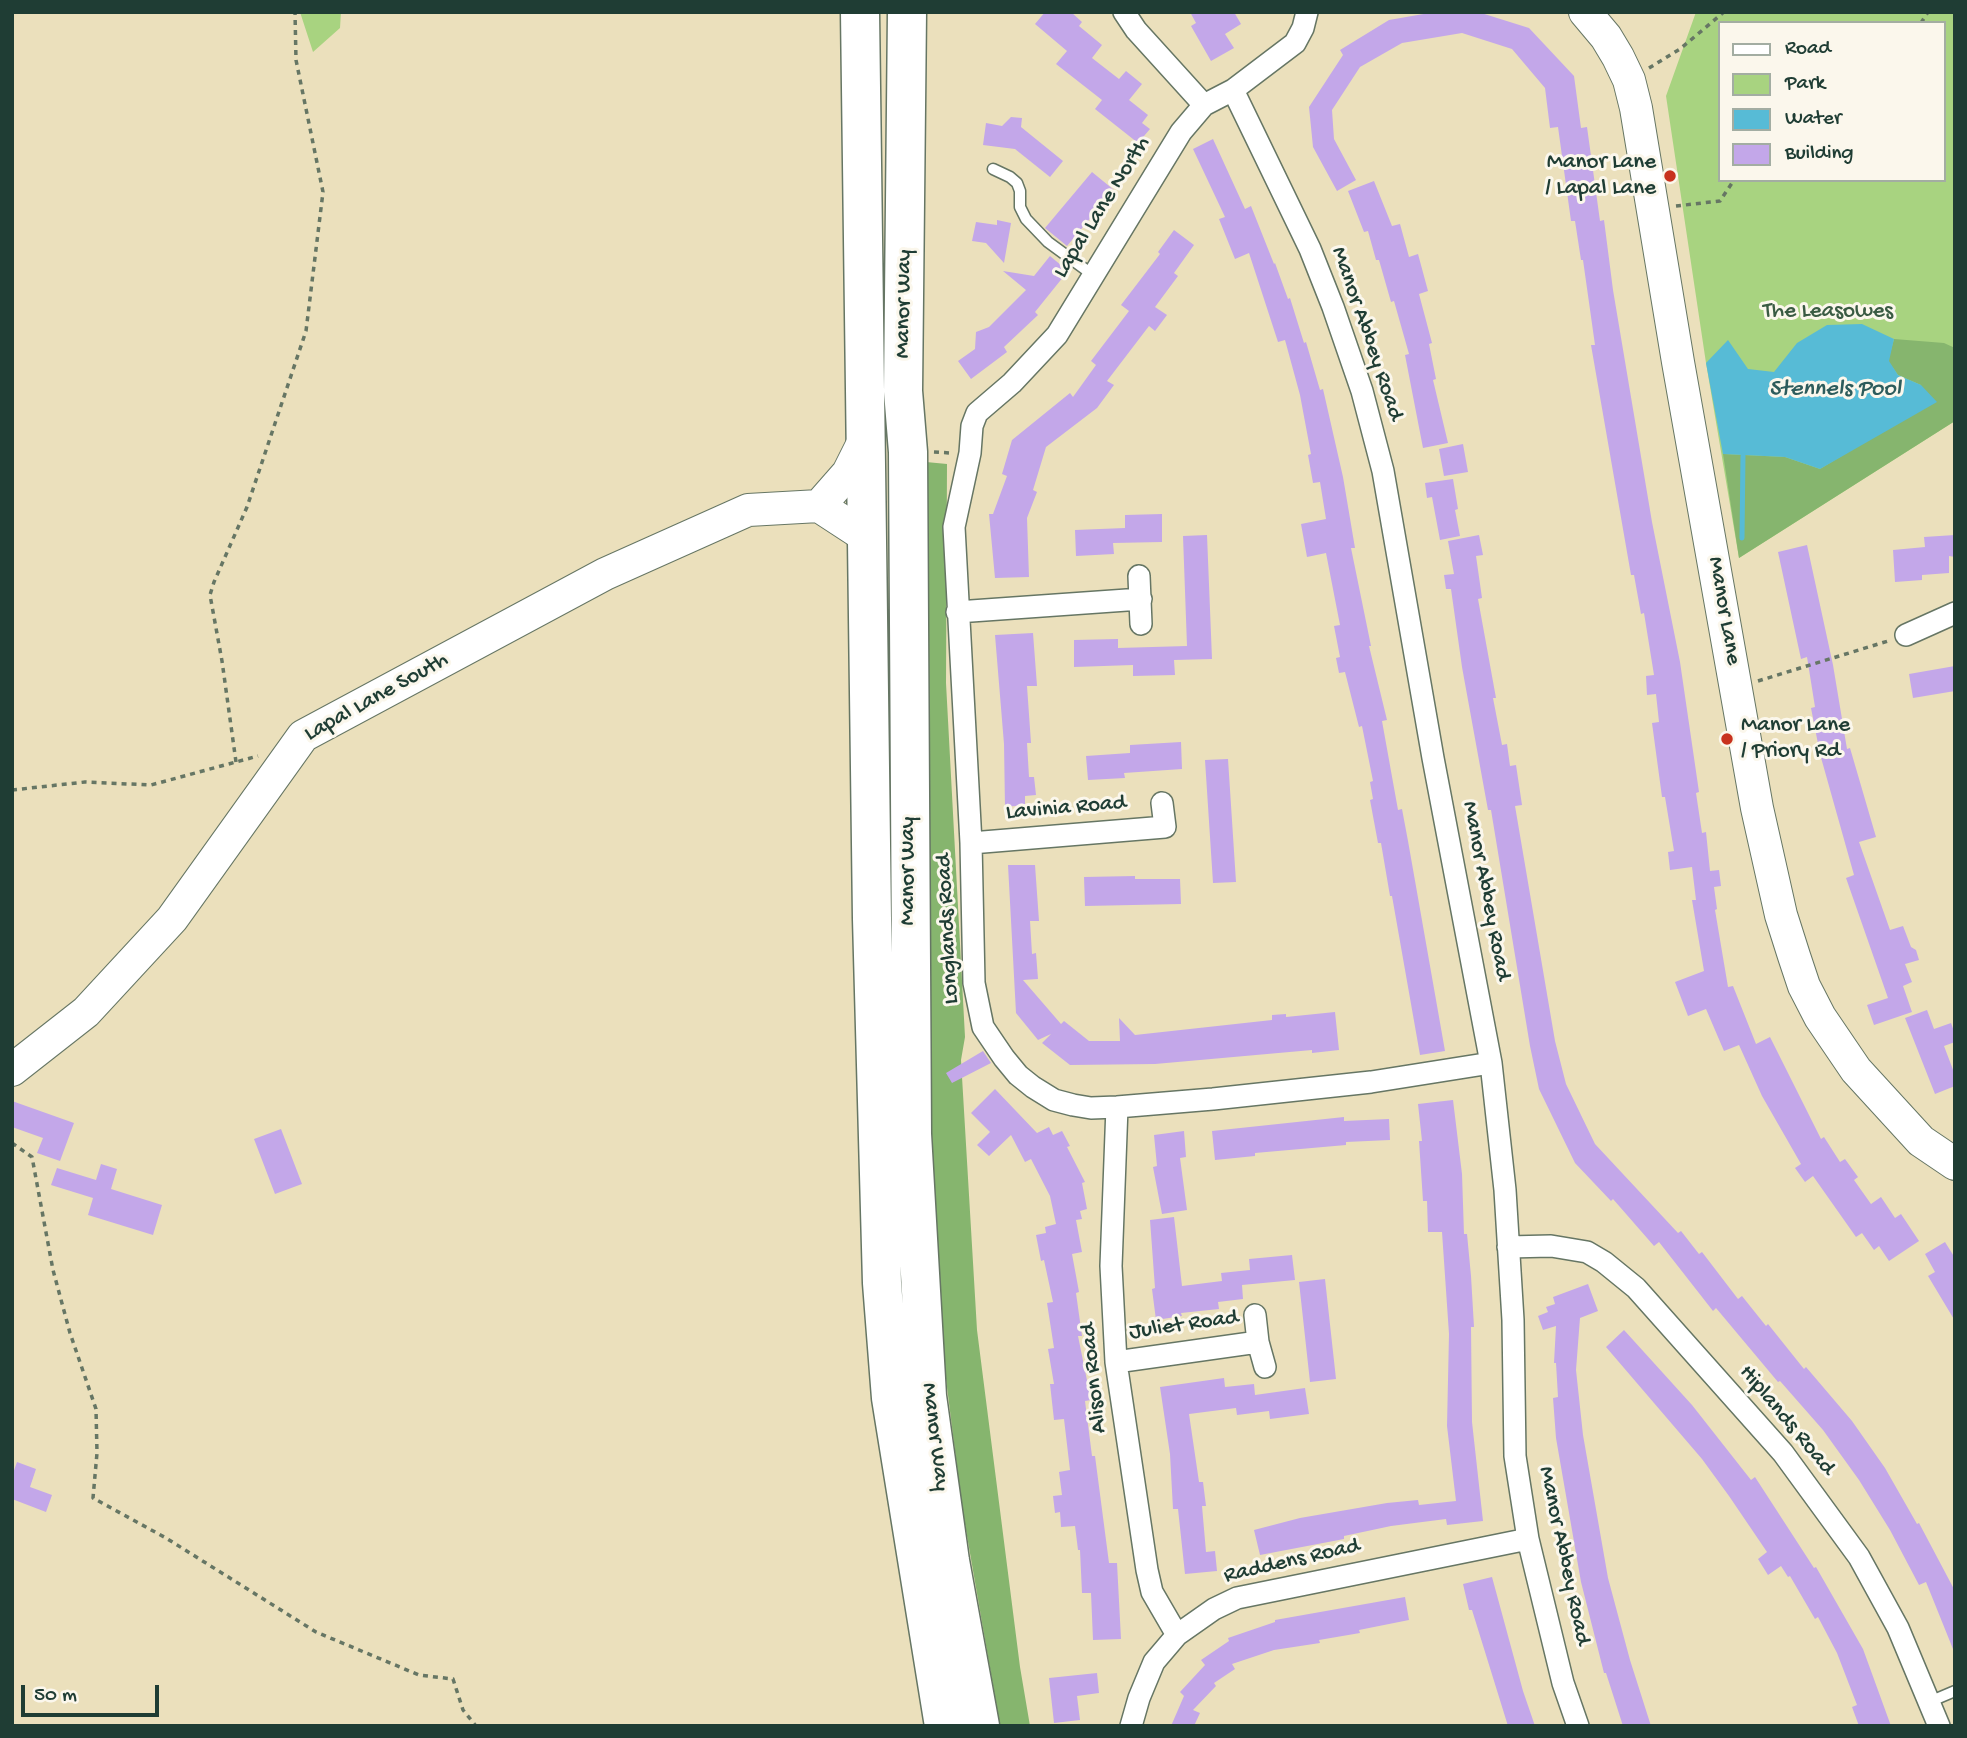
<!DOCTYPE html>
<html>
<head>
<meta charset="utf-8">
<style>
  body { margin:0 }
  #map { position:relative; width:1967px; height:1738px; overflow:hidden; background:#ebe0bc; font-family:"Gochi Hand",sans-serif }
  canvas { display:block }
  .frame { position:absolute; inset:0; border:14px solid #1f3d34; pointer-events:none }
  .legend { position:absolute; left:1718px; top:21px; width:228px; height:161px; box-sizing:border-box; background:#fbf7ec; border:2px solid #a3ada2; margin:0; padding:9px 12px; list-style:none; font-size:21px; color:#1f3d34 }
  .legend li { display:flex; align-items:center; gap:14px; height:35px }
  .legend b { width:35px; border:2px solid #a3ada2 }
  .scale { position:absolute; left:21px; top:1685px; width:138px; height:32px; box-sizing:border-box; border:4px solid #1f3d34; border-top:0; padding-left:9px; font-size:21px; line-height:24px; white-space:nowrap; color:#1f3d34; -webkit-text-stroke:5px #fbf7ec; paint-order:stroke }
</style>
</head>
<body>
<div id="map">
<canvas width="1967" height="1738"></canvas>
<div class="frame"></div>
<ul class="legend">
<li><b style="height:9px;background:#fff"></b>Road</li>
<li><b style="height:19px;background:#a8d380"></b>Park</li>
<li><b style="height:19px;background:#57bbd6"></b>Water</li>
<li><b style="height:19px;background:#c3a7e9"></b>Building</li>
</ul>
<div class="scale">50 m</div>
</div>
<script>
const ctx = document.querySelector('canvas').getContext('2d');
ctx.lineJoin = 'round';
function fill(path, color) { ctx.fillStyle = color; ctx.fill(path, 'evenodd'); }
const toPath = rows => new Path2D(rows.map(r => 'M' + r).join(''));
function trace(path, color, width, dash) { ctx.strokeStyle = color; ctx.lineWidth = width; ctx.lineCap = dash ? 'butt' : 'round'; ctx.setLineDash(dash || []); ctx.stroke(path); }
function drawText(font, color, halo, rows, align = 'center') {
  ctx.font = font + ' "Gochi Hand",sans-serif'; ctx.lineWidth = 6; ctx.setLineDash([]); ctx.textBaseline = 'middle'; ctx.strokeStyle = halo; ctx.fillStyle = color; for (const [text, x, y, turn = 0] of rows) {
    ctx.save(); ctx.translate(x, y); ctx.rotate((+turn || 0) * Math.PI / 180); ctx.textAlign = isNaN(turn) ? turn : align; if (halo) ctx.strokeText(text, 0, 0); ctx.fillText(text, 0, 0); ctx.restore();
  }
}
fill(toPath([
  [300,12,341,12,340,28,313,52],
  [1696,12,1955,12,1955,421,1739,558,1706,363,1666,96],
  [1720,23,1944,23,1944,180,1720,180]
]), '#a8d380');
fill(toPath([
  [1894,339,1944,343,1955,348,1955,421,1739,558,1723,454,1785,457,1820,469,1868,440,1921,385,1898,375,1888,361],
  [926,462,947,464,946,683,965,1037,961,1060,977,1330,1020,1667,1030,1726,1000,1726,962,1507,937,1307,928,995]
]), '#86b56e');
fill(toPath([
  [1862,324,1894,339,1889,361,1898,375,1921,385,1937,402,1820,469,1785,457,1723,454,1706,363,1728,340,1748,369,1774,372,1797,343,1827,325]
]), '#57bbd6');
trace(toPath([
  [1742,538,1743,456]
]), '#57bbd6', 5);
fill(toPath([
  [1045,12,1071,12,1082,22,1079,26,1102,45,1092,58,1119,79,1126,71,1142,84,1129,100,1148,115,1142,123,1150,129,1138,143,1095,109,1102,100,1056,64,1067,51,1035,24],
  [1190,12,1234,12,1241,24,1225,34,1234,48,1211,61,1191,26,1196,23],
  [1435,12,1478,12,1529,28,1574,76,1581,128,1587,127,1600,221,1604,220,1613,290,1652,522,1680,662,1699,792,1696,793,1702,833,1706,832,1710,871,1719,870,1721,886,1714,887,1717,909,1715,910,1728,987,1733,986,1756,1044,1770,1037,1821,1139,1824,1137,1840,1162,1845,1159,1858,1177,1854,1180,1871,1204,1881,1197,1895,1218,1901,1214,1919,1241,1889,1261,1879,1246,1874,1250,1862,1233,1856,1237,1813,1176,1805,1182,1795,1168,1801,1164,1762,1096,1739,1045,1724,1051,1706,1009,1688,1016,1675,982,1704,971,1692,900,1696,900,1692,867,1670,870,1668,852,1674,851,1665,797,1662,797,1652,723,1659,722,1656,694,1647,695,1646,676,1654,675,1644,613,1641,614,1634,575,1631,575,1591,345,1595,345,1583,260,1581,260,1575,221,1571,221,1558,127,1550,128,1545,88,1512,49,1462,33,1402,43,1360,67,1332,110,1334,139,1356,180,1337,191,1313,147,1309,107,1343,55,1340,50,1389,20],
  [1011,117,1022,118,1021,127,1063,161,1050,177,1015,149,983,145,986,123,1002,126],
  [1213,139,1245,209,1251,206,1274,264,1275,263,1288,299,1290,298,1304,343,1306,342,1320,390,1323,389,1343,477,1355,548,1351,548,1371,646,1369,646,1387,720,1382,721,1398,810,1402,809,1408,841,1445,1051,1420,1055,1392,896,1390,896,1381,843,1378,843,1370,800,1373,799,1370,782,1373,781,1362,726,1359,727,1345,672,1339,673,1336,658,1340,657,1334,626,1340,625,1326,553,1307,557,1301,524,1326,519,1320,482,1313,483,1308,455,1311,454,1300,395,1285,340,1278,342,1249,253,1235,259,1219,219,1225,217,1193,149],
  [1092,172,1114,190,1067,246,1045,228],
  [1374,181,1392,226,1400,224,1409,257,1418,254,1428,291,1419,294,1432,343,1429,344,1436,379,1433,380,1448,443,1423,448,1405,355,1409,354,1394,301,1391,302,1379,260,1376,260,1368,231,1364,232,1348,191],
  [997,220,1011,223,1004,263,986,243,972,241,976,222,997,225],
  [1174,230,1194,245,1174,273,1178,276,1155,307,1167,315,1155,331,1149,326,1107,381,1114,385,1097,408,1046,447,1033,490,1037,492,1027,518,1029,577,995,578,989,514,993,514,1007,476,1002,474,1012,440,1070,393,1073,397,1096,365,1091,361,1129,311,1121,305,1160,254,1158,252],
  [1050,256,1068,271,1035,312,1038,315,1004,347,1007,352,971,379,958,361,975,349,976,332,989,327,1026,290,1003,271,1034,276],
  [1463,444,1468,472,1444,476,1439,449],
  [1453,479,1458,509,1455,510,1460,536,1440,540,1432,497,1427,498,1425,483],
  [1162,514,1162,542,1113,543,1114,554,1076,556,1075,530,1125,528,1125,515],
  [1207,535,1212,659,1174,660,1175,675,1133,676,1133,665,1074,667,1074,640,1118,639,1118,648,1187,646,1183,536],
  [1479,535,1483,555,1476,556,1482,598,1478,599,1496,698,1493,698,1502,745,1507,744,1510,766,1516,765,1522,805,1515,806,1555,1041,1566,1084,1595,1144,1678,1233,1681,1231,1699,1254,1702,1252,1738,1299,1742,1296,1766,1326,1768,1324,1804,1369,1806,1367,1852,1421,1885,1468,1917,1524,1919,1523,1955,1591,1955,1654,1926,1582,1919,1585,1890,1530,1859,1480,1823,1430,1780,1381,1778,1382,1716,1308,1713,1311,1659,1242,1654,1246,1613,1199,1611,1201,1575,1163,1539,1089,1530,1046,1491,810,1488,810,1462,667,1451,589,1446,589,1444,575,1454,574,1448,541],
  [1955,535,1955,557,1949,556,1949,573,1922,575,1922,580,1895,582,1893,550,1925,547,1924,537],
  [1807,545,1833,665,1847,749,1850,748,1876,837,1859,842,1890,930,1903,926,1911,947,1916,950,1919,960,1905,964,1912,982,1903,986,1912,1012,1874,1025,1867,1005,1888,998,1846,878,1854,875,1820,754,1811,708,1815,707,1807,657,1801,659,1778,552],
  [1033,633,1037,686,1027,686,1031,743,1027,743,1029,777,1034,777,1036,795,1025,796,1025,805,1005,807,1004,744,995,635],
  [1955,666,1955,691,1913,698,1909,674],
  [1181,742,1182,769,1124,773,1125,778,1088,780,1086,756,1130,753,1130,745],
  [1228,759,1236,882,1213,883,1205,760],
  [1008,865,1035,865,1039,921,1030,921,1032,954,1036,953,1038,979,1023,980,1061,1024,1064,1021,1089,1041,1120,1041,1119,1018,1135,1035,1272,1020,1272,1015,1286,1014,1286,1017,1335,1012,1339,1050,1312,1053,1312,1050,1155,1064,1070,1065,1042,1043,1051,1034,1038,1040,1016,1013],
  [1135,876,1135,879,1180,879,1181,904,1085,906,1084,877],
  [1927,1010,1934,1029,1951,1023,1955,1034,1955,1042,1944,1046,1955,1075,1955,1086,1935,1094,1905,1018],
  [983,1051,991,1063,952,1083,946,1073],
  [995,1089,1037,1133,1049,1127,1053,1135,1062,1131,1070,1146,1067,1147,1085,1182,1082,1183,1087,1209,1080,1211,1082,1219,1076,1220,1082,1252,1072,1254,1079,1292,1076,1293,1082,1336,1078,1336,1091,1400,1085,1401,1092,1456,1095,1456,1109,1563,1117,1563,1121,1639,1093,1640,1091,1593,1082,1593,1080,1550,1078,1550,1075,1526,1061,1527,1060,1512,1055,1513,1053,1496,1062,1495,1059,1472,1070,1470,1064,1419,1054,1420,1050,1384,1054,1384,1048,1349,1054,1348,1047,1303,1053,1302,1044,1260,1041,1261,1036,1235,1046,1233,1045,1227,1056,1224,1050,1196,1031,1159,1025,1162,1011,1135,989,1156,977,1145,990,1132,971,1113],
  [1453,1100,1462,1174,1464,1234,1467,1234,1471,1276,1474,1327,1471,1327,1472,1422,1483,1521,1447,1525,1446,1519,1391,1526,1344,1536,1344,1539,1260,1555,1254,1530,1300,1518,1387,1503,1418,1500,1419,1505,1456,1501,1447,1426,1449,1334,1442,1232,1428,1232,1427,1201,1423,1201,1419,1141,1422,1141,1418,1104],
  [12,1101,74,1123,60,1161,37,1153,43,1138,12,1127],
  [1344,1117,1344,1121,1389,1119,1390,1140,1346,1142,1346,1145,1255,1153,1255,1156,1215,1160,1212,1131],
  [281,1129,302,1184,275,1194,254,1139],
  [1184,1131,1186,1157,1180,1158,1187,1210,1162,1214,1153,1167,1157,1166,1154,1135],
  [101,1164,117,1169,111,1189,162,1205,153,1235,88,1215,93,1198,51,1185,57,1168,96,1180],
  [1174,1217,1182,1286,1222,1281,1221,1273,1250,1270,1249,1259,1292,1255,1295,1280,1242,1285,1243,1299,1218,1302,1219,1309,1181,1313,1182,1316,1156,1320,1152,1289,1155,1288,1150,1220],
  [1945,1242,1955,1258,1955,1321,1928,1276,1935,1272,1925,1254],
  [1325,1279,1336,1379,1310,1382,1299,1282],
  [1588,1284,1598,1311,1580,1318,1576,1370,1583,1435,1608,1578,1630,1660,1651,1726,1623,1726,1606,1673,1604,1673,1581,1582,1556,1438,1553,1398,1558,1397,1556,1363,1554,1363,1556,1326,1543,1330,1538,1316,1548,1312,1546,1307,1555,1304,1553,1297],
  [1624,1330,1692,1405,1751,1480,1755,1477,1814,1568,1816,1567,1863,1649,1891,1726,1859,1726,1852,1707,1857,1705,1837,1653,1818,1617,1815,1619,1790,1576,1788,1577,1781,1566,1768,1575,1758,1559,1767,1552,1729,1496,1702,1459,1606,1347],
  [1224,1378,1225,1387,1254,1384,1255,1395,1305,1388,1309,1414,1270,1419,1269,1411,1237,1415,1236,1408,1189,1414,1199,1482,1203,1482,1206,1506,1202,1506,1206,1552,1215,1551,1217,1571,1185,1574,1178,1509,1173,1509,1170,1454,1160,1387],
  [17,1462,36,1469,30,1487,52,1495,46,1512,12,1499,12,1476],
  [1492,1577,1523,1691,1535,1726,1508,1726,1472,1610,1469,1610,1463,1584],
  [1405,1597,1409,1620,1359,1630,1360,1633,1319,1640,1320,1643,1274,1650,1232,1664,1235,1669,1214,1683,1216,1686,1193,1710,1200,1713,1194,1726,1171,1726,1184,1696,1180,1692,1205,1665,1201,1660,1229,1641,1228,1638,1275,1622,1275,1620],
  [1097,1673,1099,1693,1077,1696,1080,1720,1054,1723,1049,1678]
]), '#c3a7e9');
const lane = toPath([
  [993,169,1010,177,1017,183,1020,191,1020,207,1026,219,1048,242,1093,275],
  [1929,1702,1955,1691]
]);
const street = toPath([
  [1124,12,1136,30,1204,105],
  [1307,12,1303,28,1295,43,1233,90,1204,105,1181,132,1057,335,1012,383,977,413,972,426,970,453,954,527,971,843,974,983,983,1027,1004,1058,1018,1075,1033,1087,1054,1100,1073,1105,1091,1108,1117,1107,1213,1099,1371,1082,1491,1063],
  [1233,90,1310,249,1333,307,1362,391,1383,471,1433,758,1491,1063,1505,1190,1513,1320,1515,1456,1528,1539,1563,1683,1578,1726],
  [1139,576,1141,624],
  [957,612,1141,599],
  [1906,635,1955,613],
  [971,843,1165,827,1162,803],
  [1117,1107,1111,1266,1116,1362,1147,1570,1152,1592,1177,1635],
  [1508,1247,1551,1246,1587,1252,1604,1262,1636,1288,1783,1453,1859,1557,1898,1628,1939,1726],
  [1255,1315,1258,1342,1265,1367],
  [1116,1362,1258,1342],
  [1131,1726,1139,1698,1154,1662,1177,1635,1214,1609,1237,1598,1528,1539]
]);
const secondary = toPath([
  [1585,12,1606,37,1618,57,1629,80,1636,108,1678,362,1757,808,1781,915,1794,956,1804,986,1820,1017,1856,1070,1921,1141,1955,1164],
  [819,506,848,473,865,439],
  [12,1070,86,1012,172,919,303,736,605,574,748,510,819,506,868,538]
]);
const highway = toPath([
  [860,12,872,919,882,1283,891,1398,944,1726],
  [907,12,903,391,908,452,912,1134,927,1396,950,1561,980,1726]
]);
trace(lane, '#667664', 13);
trace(street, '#667664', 24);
trace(secondary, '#667664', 34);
trace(highway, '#667664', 41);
trace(toPath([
  [1921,23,1928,12],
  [1649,68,1680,49,1724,12],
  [1676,206,1720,201,1734,180],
  [934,452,951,453],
  [1758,681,1888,641],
  [236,762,222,661,210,595,214,582,247,507,306,331,323,192,296,60,295,12],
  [12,790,85,782,151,785,258,756],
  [12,1143,32,1157,53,1270,70,1333,96,1409,97,1453,93,1498,166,1538,316,1632,419,1675,453,1679,463,1710,476,1726]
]), '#667664', 3.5, [5, 5]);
trace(lane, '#fff', 10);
trace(street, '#fff', 21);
trace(secondary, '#fff', 32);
trace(highway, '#fff', 38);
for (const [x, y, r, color] of [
  [1670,176,7,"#c8321e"],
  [1727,739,7,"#c8321e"]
]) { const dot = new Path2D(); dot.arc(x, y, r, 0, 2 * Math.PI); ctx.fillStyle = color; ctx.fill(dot); trace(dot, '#fbf7ec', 2.5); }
drawText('23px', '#1f3d34', '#fbf7ec', [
  ["Manor Lane",1656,163],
  ["/ Lapal Lane",1656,189],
  ["Manor Lane",1741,726,"left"],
  ["/ Priory Rd",1741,752,"left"]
], 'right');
drawText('23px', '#1f3d34', '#fbf7ec', [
  ["Lapal Lane North",1103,208,-58],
  ["Manor Way",905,304,-89],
  ["Manor Abbey Road",1366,334,71],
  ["Manor Lane",1723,611,80],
  ["Lapal Lane South",377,698,-29],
  ["Lavinia Road",1066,809,-5],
  ["Manor Way",909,871,-90],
  ["Manor Abbey Road",1485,891,79],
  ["Longlands Road",949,929,-93],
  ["Juliet Road",1184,1326,-8],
  ["Alison Road",1095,1378,-96],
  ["Hiplands Road",1786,1421,50],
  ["Manor Way",934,1437,83],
  ["Manor Abbey Road",1563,1556,78],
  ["Raddens Road",1292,1562,-13]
]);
drawText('23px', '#3a5b43', '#fbf7ec', [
  ["The Leasowes",1828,312]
]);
drawText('italic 24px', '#2d5c5c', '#fbf7ec', [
  ["Stennels Pool",1835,390]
]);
</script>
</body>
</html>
